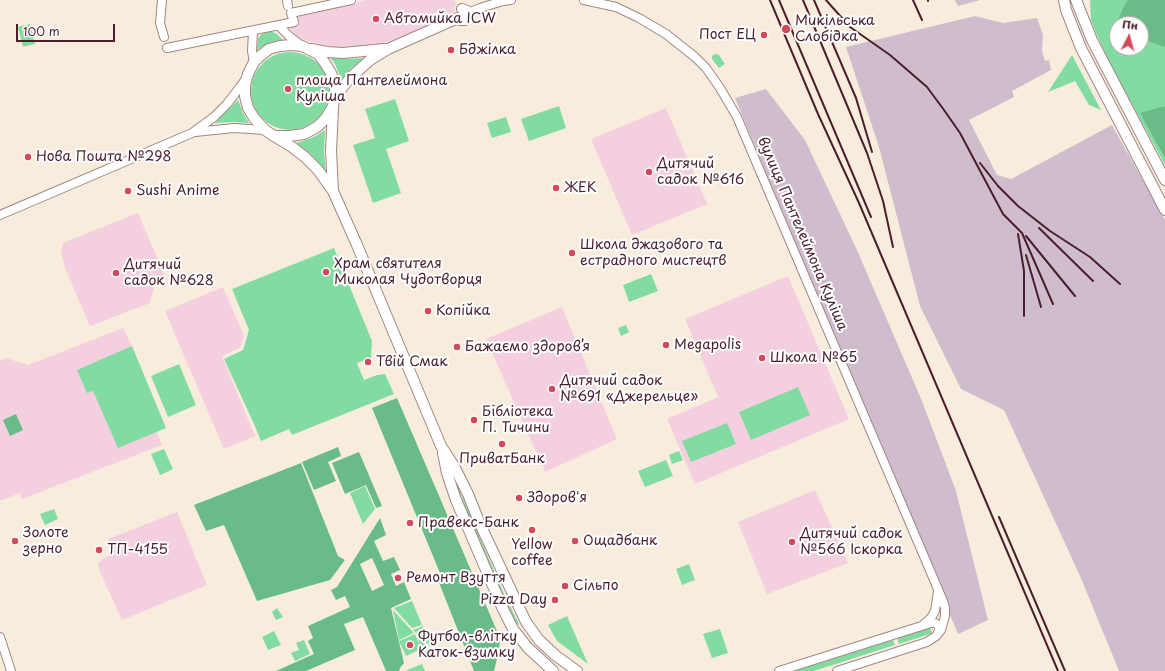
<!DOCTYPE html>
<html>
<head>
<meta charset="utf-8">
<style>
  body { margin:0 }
  #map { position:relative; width:1165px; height:671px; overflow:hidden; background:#f8eddd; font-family:"Playpen Sans",sans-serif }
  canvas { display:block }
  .north { position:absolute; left:1109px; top:16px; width:40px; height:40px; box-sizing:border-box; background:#fff; border:1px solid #b7a5aa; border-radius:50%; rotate:6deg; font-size:11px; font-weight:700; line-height:16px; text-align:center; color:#4a1f2b }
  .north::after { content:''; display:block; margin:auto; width:14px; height:18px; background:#d1495b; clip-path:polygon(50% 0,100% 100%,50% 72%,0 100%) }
  .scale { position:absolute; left:16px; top:24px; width:99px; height:18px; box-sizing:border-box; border:2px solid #4a1f2b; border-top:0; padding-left:5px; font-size:12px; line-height:14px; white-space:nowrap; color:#4a1f2b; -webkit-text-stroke:3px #fff; paint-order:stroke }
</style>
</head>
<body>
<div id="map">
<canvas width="1165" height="671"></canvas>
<div class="north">Пн</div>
<div class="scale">100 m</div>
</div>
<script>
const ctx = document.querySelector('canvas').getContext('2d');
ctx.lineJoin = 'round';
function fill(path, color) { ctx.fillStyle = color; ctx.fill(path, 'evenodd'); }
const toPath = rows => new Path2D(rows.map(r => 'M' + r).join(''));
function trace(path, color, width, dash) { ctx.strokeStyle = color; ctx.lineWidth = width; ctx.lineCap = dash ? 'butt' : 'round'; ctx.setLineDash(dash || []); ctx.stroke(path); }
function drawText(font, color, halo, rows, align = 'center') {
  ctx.font = font + ' "Playpen Sans",sans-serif'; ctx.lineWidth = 4; ctx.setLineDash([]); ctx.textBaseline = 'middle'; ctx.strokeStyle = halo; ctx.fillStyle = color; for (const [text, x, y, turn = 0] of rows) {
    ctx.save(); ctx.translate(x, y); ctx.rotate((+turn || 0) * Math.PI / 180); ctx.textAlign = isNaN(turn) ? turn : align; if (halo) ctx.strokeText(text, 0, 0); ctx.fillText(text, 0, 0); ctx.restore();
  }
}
fill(toPath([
  [366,0,454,0,456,3,454,13,451,18,395,40,363,47,347,49,325,45,304,40,297,36,290,28,287,19],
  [666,108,707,204,632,235,591,139],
  [138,213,166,279,156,282,150,303,90,326,65,268,61,253,63,243],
  [788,276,849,419,695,484,667,419,718,397,685,319],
  [223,287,244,336,240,348,222,356,255,436,224,449,165,311],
  [562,307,617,439,545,472,486,339],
  [123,328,132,346,166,428,157,432,162,445,22,499,20,493,0,501,0,361,6,358,28,365],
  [815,490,848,563,767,594,738,522],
  [177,512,207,585,122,620,99,570,98,564,101,560,109,556,110,546,108,539]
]), '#f3cfdf');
fill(toPath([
  [955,0,980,0,958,6],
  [975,16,1003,23,1037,18,1043,35,1042,51,1045,61,1049,60,1051,70,1012,91,1014,97,969,120,997,175,1011,179,1112,125,1165,220,1165,671,1119,671,1080,576,1004,410,961,389,920,306,879,147,846,47],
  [766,89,805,140,857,250,922,401,956,491,988,620,958,634,735,98]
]), '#cfbdce');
fill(toPath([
  [1090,0,1165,0,1165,165,1107,58,1091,21],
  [1117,24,1141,24,1141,48,1117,48],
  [30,24,35,44,23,47,18,27],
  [270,31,277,34,283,40,275,41,265,45,257,50,258,38,262,34],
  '251 91a39 39 0 1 1 78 0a39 39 0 1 1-78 0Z',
  [716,54,719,55,725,64,719,68,712,59,712,57,713,55],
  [1072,55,1101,110,1089,105,1075,81,1048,92],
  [330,57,345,59,364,58,349,70,342,82,335,64],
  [395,99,409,141,386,149,401,193,373,203,353,145,375,138,365,109],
  [238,100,243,113,249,123,233,122,215,123],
  [559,106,566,128,529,141,521,119],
  [506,117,511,132,492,138,487,123],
  [325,130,324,153,326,173,312,155,296,143,306,140,316,136],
  [334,248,372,341,371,358,357,363,364,380,377,375,385,374,394,394,292,435,289,429,261,441,254,424,224,359,243,350,249,330,232,289],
  [651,274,658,291,629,302,623,285],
  [626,325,629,332,621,336,618,328],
  [132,346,166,428,118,448,93,391,87,393,77,370],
  [179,364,196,405,168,417,151,376],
  [798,387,810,415,751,440,739,412],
  [727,423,736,444,691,462,682,441],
  [164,449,173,469,160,475,151,454],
  [679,451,683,460,672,464,669,455],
  [666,460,673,476,645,487,638,471],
  [365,486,375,509,363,524,350,493],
  [459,489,504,594,519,624,516,626,509,614,474,535],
  [54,509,58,519,45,525,40,514],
  [689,564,695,580,682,585,676,569],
  [412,601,422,625,412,628,394,608],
  [277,608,283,617,276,620,272,612],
  [393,610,414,633,399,640],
  [567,616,588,664,557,641,548,625],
  [423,626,432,648,413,630],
  [930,628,932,632,930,634,899,644,897,638],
  [720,629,728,653,712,658,703,634],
  [274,631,281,645,268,650,262,637],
  [415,634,421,649,406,656,399,641],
  [416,635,433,652,422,657,419,651,422,650],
  [304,640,310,654,295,661,291,653,299,650,296,643],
  [893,640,895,645,814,671,793,671],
  [422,664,425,671,405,671]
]), '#82dca2');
fill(toPath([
  [1128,0,1165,0,1165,47,1148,41,1141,43,1141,24,1117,24,1117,38,1114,31,1123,8],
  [1165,106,1165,158,1140,113],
  [397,398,500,638,499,651,494,671,474,671,438,580,442,578,372,408],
  [16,414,23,430,10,436,3,420],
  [338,447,341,456,328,462,336,481,314,490,302,462],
  [359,452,382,506,376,508,366,485,345,494,332,463],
  [301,463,338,556,345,560,330,580,257,601,224,525,206,531,194,505],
  [380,518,386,535,374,541,383,561,394,557,400,570,391,574,396,586,404,582,411,599,391,608,404,663,400,668,399,671,386,671,363,617,344,624,355,650,306,671,276,671,314,654,308,641,313,638,308,626,350,607,345,596,336,600,331,590,337,587],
  [372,558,384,585,372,591,360,564]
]), '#69bc88');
const minor = toPath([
  [162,0,160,23,164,37],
  [287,0,288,6],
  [584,0,616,7,639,18,666,34,695,57,706,68,720,88,737,117,943,601,945,608,945,616,941,630,936,636,927,642,837,671],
  [468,13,480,8,503,1,511,0],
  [279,26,289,36,302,46],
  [253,31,252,51,254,62],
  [167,48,294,22,291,13,351,0],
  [195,132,234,128,265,130],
  [0,215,192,133,214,117,227,104,240,87,245,80],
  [924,624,931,618,935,611,938,592],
  [0,637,11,671],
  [779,671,931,623,935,623,939,626,939,630,937,635]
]);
const major = toPath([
  [1064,0,1066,10,1081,48,1165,210],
  [1076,0,1092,40,1165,180],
  [458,18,460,20,465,20,468,16,467,11,462,9],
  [311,49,327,52,343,53,384,49],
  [335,96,351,77,370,60,388,49,458,18],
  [274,136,290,136,304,134,317,127,326,118,333,106,335,96,335,84,331,73,325,63,318,54,302,46,291,45,280,46,269,49,260,56,254,62,248,74,245,85,245,96,248,108,254,118,265,130,274,136,292,147,305,157,318,170,333,191,357,245,441,446,454,466,468,494,480,524,526,622,539,640,555,655,577,671],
  [333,191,331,151,333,109],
  [443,453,447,473,456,500,502,607,513,629,528,648,553,671]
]);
trace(minor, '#a18684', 10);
trace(major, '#a18684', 12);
trace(minor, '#fff', 8);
trace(major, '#fff', 10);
trace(toPath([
  [770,0,818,114,859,203,1058,671],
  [779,0,871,217],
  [803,0,867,153,883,201,893,247],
  [814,0,856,98,872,152],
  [826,0,850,27,890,55,927,87,944,110,960,133,1003,214,1022,233,1053,304],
  [913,0,922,20],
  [928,0,928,1],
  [980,163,998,186,1018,206,1050,231,1090,257,1120,284],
  [1039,228,1093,281],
  [1018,234,1024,271,1024,316],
  [1026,236,1075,296],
  [1026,255,1041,307],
  [999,517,1065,671]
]), '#4a1f2b', 2);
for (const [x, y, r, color] of [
  [376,19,4,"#d1495b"],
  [786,29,5,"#d1495b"],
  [764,35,4,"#d1495b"],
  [451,50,4,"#d1495b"],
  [288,89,4,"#d1495b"],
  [28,157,4,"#d1495b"],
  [649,172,4,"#d1495b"],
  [556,188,4,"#d1495b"],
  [128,191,4,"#d1495b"],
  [572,253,4,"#d1495b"],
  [326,272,4,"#d1495b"],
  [116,273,4,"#d1495b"],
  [428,311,4,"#d1495b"],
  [666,345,4,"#d1495b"],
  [457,347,4,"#d1495b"],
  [762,358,4,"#d1495b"],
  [368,362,4,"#d1495b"],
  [552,389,4,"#d1495b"],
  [474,420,4,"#d1495b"],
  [502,444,4,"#d1495b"],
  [519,498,4,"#d1495b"],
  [410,523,4,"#d1495b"],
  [532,530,4,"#d1495b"],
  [15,541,4,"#d1495b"],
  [575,541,4,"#d1495b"],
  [792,542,4,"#d1495b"],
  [99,550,4,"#d1495b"],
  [398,578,4,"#d1495b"],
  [565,586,4,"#d1495b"],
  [555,600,4,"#d1495b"],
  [410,645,4,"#d1495b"]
]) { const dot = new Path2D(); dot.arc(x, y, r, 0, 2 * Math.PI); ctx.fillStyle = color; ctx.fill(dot); trace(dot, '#fff', 1.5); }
drawText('14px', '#4a1f2b', '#fff', [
  ["Автомийка ICW",384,19],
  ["Микільська",795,21],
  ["Слобідка",795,37],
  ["Пост ЕЦ",756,35,"right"],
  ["Бджілка",459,50],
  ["площа Пантелеймона",296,81],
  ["Куліша",296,97],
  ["Нова Пошта №298",36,157],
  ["Дитячий",657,164],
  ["садок №616",657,180],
  ["ЖЕК",564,188],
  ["Sushi Anime",136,191],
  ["Школа джазового та",580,245],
  ["естрадного мистецтв",580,261],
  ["Храм святителя",334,264],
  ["Миколая Чудотворця",334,280],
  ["Дитячий",124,265],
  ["садок №628",124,281],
  ["Копійка",436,311],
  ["Megapolis",674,345],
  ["Бажаємо здоровʼя",465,347],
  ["Школа №65",770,358],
  ["Твій Смак",376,362],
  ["Дитячий садок",560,381],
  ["№691 «Джерельце»",560,397],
  ["Бібліотека",482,412],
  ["П. Тичини",482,428],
  ["ПриватБанк",502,459,"center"],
  ["Здоров'я",527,498],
  ["Правекс-Банк",418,523],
  ["Золоте",23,533],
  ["зерно",23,549],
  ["Дитячий садок",800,534],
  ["№566 Іскорка",800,550],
  ["Ощадбанк",583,541],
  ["Yellow",532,545,"center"],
  ["coffee",532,561,"center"],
  ["ТП-4155",107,550],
  ["Ремонт Взуття",406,578],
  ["Сільпо",573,586],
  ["Pizza Day",547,600,"right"],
  ["Футбол-влітку",418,637],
  ["Каток-взимку",418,653]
], 'left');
drawText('14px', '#4a1f2b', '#fff', [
  ["вулиця Пантелеймона Куліша",802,234,67]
]);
</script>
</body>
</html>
